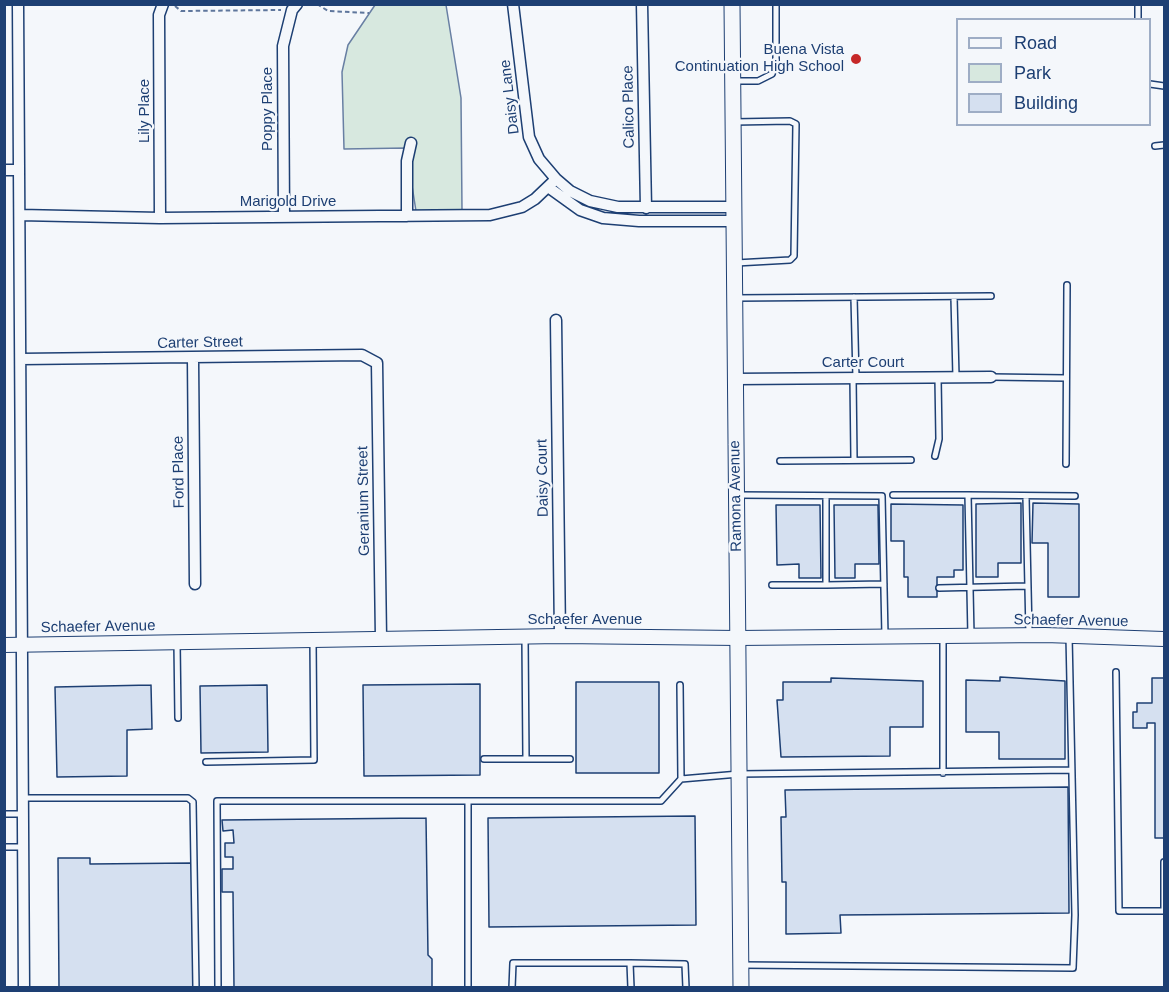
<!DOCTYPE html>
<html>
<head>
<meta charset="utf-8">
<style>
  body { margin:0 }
  #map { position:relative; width:1169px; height:992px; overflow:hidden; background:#f4f7fb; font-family:Arial,sans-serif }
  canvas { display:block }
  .frame { position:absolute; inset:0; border:6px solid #1d3f73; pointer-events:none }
  .legend { position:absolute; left:956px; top:18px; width:195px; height:108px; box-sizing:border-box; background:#f4f7fb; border:2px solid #9eadc5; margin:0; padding:8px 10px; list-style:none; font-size:18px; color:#1d3f73 }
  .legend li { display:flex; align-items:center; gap:12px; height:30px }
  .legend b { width:30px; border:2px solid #9eadc5 }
</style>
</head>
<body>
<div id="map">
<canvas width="1169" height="992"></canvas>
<div class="frame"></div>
<ul class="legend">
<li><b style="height:8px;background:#f4f7fb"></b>Road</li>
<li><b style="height:16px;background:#d7e8df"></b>Park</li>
<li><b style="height:16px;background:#d5e0f0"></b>Building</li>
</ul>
</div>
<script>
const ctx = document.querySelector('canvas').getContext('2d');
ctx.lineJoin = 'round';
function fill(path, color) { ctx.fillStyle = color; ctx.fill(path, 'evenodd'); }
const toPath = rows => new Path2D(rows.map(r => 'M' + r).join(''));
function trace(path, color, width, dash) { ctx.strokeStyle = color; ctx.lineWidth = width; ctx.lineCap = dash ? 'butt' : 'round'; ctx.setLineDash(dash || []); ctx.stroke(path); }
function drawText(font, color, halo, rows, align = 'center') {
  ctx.font = font + ' Arial,sans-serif'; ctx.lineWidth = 4.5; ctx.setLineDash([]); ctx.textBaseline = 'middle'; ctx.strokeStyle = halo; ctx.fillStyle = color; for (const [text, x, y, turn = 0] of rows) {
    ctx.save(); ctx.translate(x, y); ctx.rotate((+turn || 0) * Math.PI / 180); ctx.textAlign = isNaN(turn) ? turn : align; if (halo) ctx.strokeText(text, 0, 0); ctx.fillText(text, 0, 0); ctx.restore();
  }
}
const green = toPath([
  [375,5,446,5,461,98,462,210,416,211,406,148,344,149,342,72,348,45,375,5]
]);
fill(green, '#d7e8df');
trace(green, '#687fa3', 1.5);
const building = toPath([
  [1021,503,1021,563,998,563,998,577,976,577,976,504,1021,503],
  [1033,503,1079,504,1079,597,1048,597,1048,543,1032,543,1033,503],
  [891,504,963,505,963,570,954,570,954,577,937,577,937,597,908,597,908,577,904,577,904,541,891,541,891,504],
  [776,505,820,505,821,578,799,578,799,564,777,565,776,505],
  [834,505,878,505,879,564,855,564,855,578,835,578,834,505],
  [1000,677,1065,681,1065,759,999,759,999,732,966,732,966,680,1000,681,1000,677],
  [831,678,923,681,923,727,890,727,890,756,781,757,777,700,783,700,783,682,831,682,831,678],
  [1152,678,1164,678,1164,838,1155,838,1155,723,1147,723,1147,728,1133,728,1133,712,1137,712,1137,703,1152,703,1152,678],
  [576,682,659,682,659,773,576,773,576,682],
  [480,684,480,775,364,776,363,685,480,684],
  [151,685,152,729,127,730,127,776,57,777,55,687,151,685],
  [267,685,268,752,201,753,200,686,267,685],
  [1068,787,1069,913,840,915,841,933,786,934,786,882,782,882,781,817,786,817,785,790,1068,787],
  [695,816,696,925,489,927,488,818,695,816],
  [426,818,428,955,432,959,432,988,234,988,233,892,222,892,222,869,233,869,233,857,225,857,225,843,234,843,233,830,223,831,222,820,426,818],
  [58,858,90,858,90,864,192,863,193,988,59,988,58,858]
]);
fill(building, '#d5e0f0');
trace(building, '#1d3f73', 1.5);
const service = toPath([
  [1138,4,1138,20],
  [734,81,758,81,772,74,776,62,776,4],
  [1150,84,1164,86],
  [734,122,790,121,796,124,794,256,790,260,736,263],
  [1155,146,1164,145],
  [854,297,856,378],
  [954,297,956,377],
  [736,298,991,296],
  [991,377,1066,378],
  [853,378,854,459],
  [935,456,939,439,938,378],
  [780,461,911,460],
  [1066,464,1067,285],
  [738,495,882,496,885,636],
  [893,495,968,495],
  [826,496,826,585,884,584],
  [1026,497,1029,633],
  [772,585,826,585],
  [939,588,1027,586],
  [971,636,968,495,1075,496],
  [525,638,526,759],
  [177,643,178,718],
  [1116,672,1119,911,1164,911],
  [680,685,681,779],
  [484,759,570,759],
  [206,762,314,760,313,641],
  [943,773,943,637],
  [22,798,188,798,193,802,196,988],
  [4,814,22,814],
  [4,847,23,847],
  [1164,911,1164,862],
  [630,963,685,964,686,988],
  [742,965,1073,968,1075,915,1069,636],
  [218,988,217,801,468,801],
  [468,988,468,801,661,801,681,779,739,774,1071,770],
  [512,988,513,963,630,963,631,988]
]);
const minor = toPath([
  [18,4,24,988],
  [513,4,529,137,539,159,556,179,570,191,590,201,618,207,734,207],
  [642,4,646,208],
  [4,170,18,170],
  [548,187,580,210,603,218,639,221,734,221],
  [20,215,160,218,490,215,522,207,535,199,556,179],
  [407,216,407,161,411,143],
  [284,217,283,46,292,10,297,4],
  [160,218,159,15,163,4],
  [556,320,560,636],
  [21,359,362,355,377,363,381,638],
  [193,359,195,584],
  [735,379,991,377]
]);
const tertiary = toPath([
  [4,645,560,636,738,638,1045,635,1164,639]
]);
const secondary = toPath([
  [732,4,741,988]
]);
trace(service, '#1d3f73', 8);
trace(minor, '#1d3f73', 13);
trace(tertiary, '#1d3f73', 16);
trace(secondary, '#1d3f73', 17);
trace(toPath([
  [317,4,328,11,369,13],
  [175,6,181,11,281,10]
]), '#5e769c', 2, [4.5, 3]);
trace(service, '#f4f7fb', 5);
trace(minor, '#f4f7fb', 10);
trace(tertiary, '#f4f7fb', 14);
trace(secondary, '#f4f7fb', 15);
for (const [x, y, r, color] of [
  [856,59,6,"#c62828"]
]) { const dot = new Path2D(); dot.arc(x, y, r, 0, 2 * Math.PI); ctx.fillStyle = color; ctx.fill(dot); trace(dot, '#f4f7fb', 2); }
drawText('15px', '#1d3f73', '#f4f7fb', [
  ["Buena Vista",844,50],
  ["Continuation High School",844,67]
], 'right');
drawText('15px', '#1d3f73', '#f4f7fb', [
  ["Daisy Lane",510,97,-97],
  ["Calico Place",629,107,-91],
  ["Poppy Place",268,109,-90],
  ["Lily Place",145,111,-90],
  ["Marigold Drive",288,202],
  ["Carter Street",200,343,-1],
  ["Carter Court",863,363],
  ["Ford Place",179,472,-91],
  ["Daisy Court",543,478,-91],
  ["Ramona Avenue",736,496,-91],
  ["Geranium Street",364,501,-91],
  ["Schaefer Avenue",585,620],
  ["Schaefer Avenue",1071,621,1],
  ["Schaefer Avenue",98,627,-1]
]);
</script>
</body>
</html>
